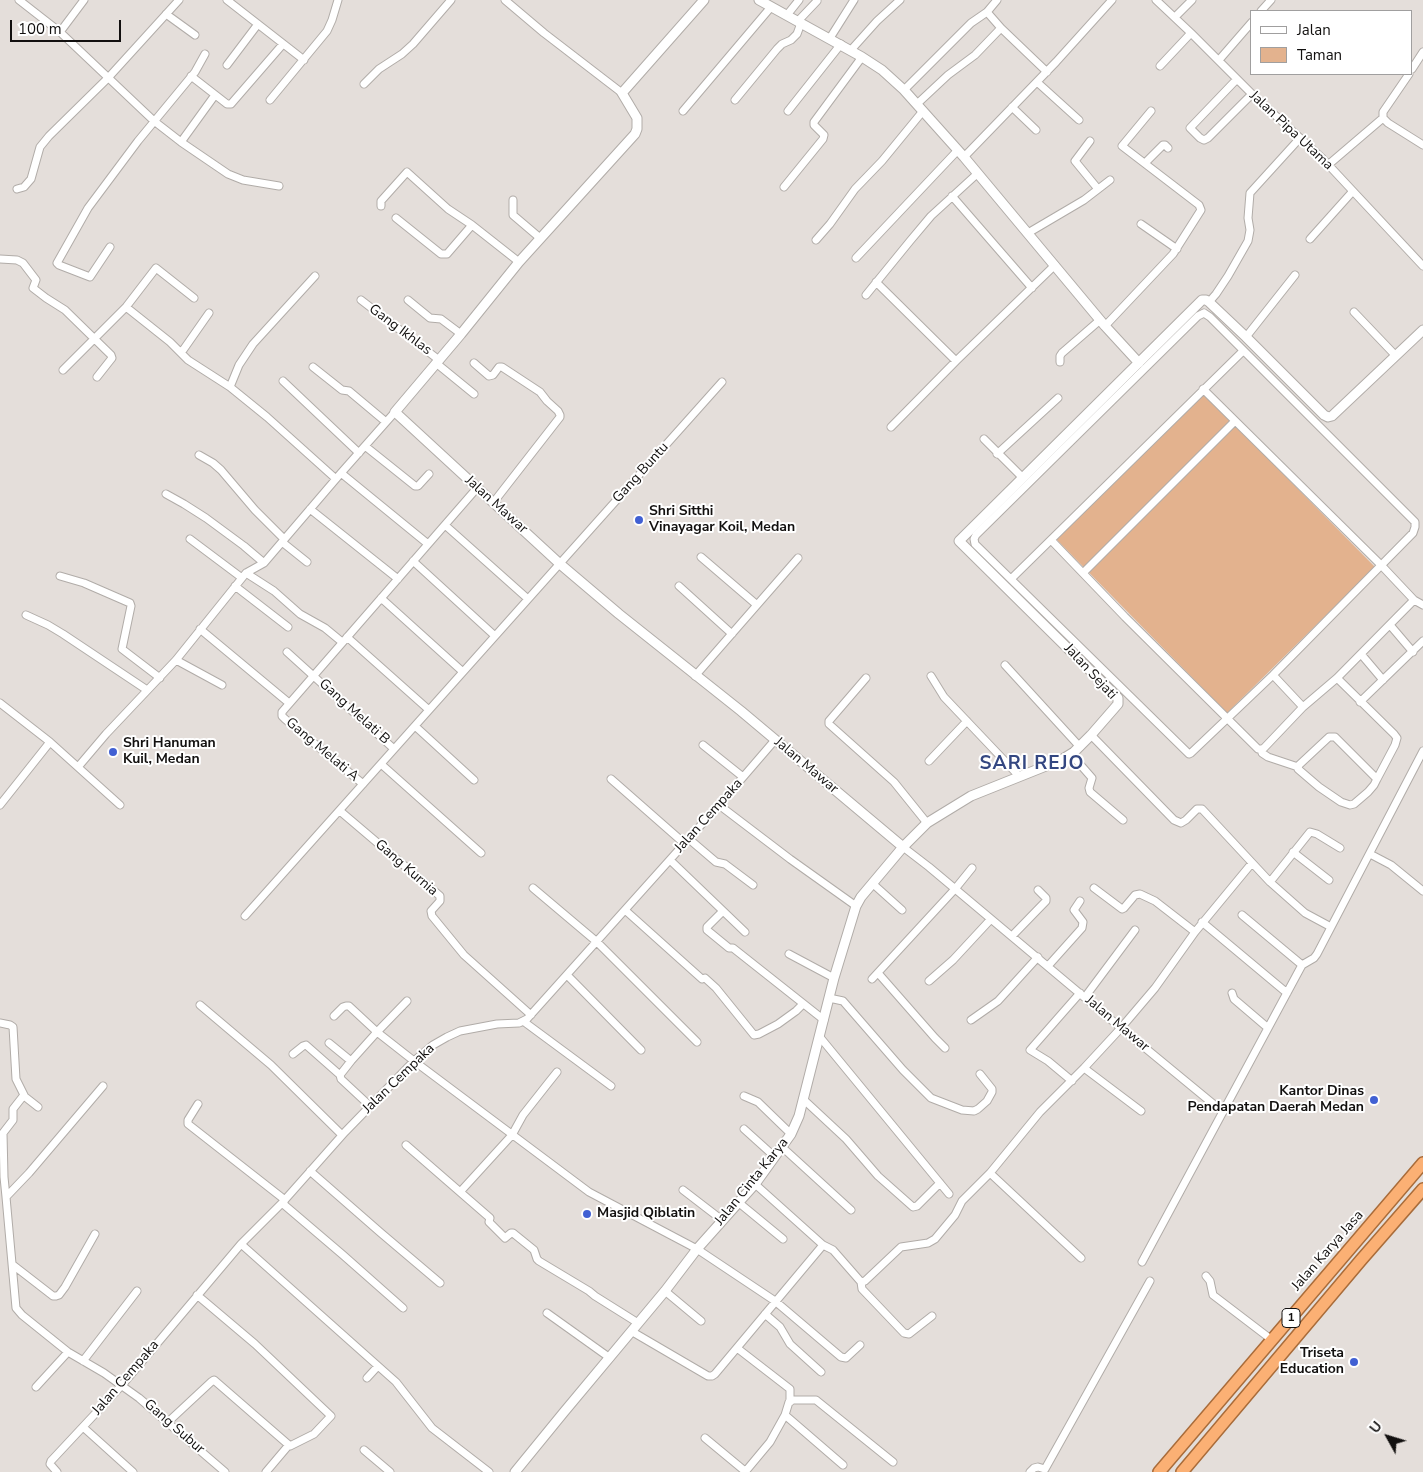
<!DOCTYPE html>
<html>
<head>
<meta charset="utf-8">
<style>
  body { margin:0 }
  #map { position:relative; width:1423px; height:1472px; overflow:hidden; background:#e4deda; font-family:"Nunito Sans",sans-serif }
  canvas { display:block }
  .legend { position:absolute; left:1250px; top:10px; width:162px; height:65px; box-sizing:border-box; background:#fff; border:1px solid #a09f9f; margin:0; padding:6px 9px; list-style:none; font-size:15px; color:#12100f }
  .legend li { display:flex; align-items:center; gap:10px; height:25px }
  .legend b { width:25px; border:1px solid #a09f9f }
  .north { position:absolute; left:1363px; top:1412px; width:50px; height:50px; -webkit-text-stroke:4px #fff; paint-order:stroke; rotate:309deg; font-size:14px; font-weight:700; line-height:20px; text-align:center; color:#12100f }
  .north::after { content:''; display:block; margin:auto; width:18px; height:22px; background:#12100f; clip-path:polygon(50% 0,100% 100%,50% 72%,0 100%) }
  .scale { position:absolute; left:10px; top:20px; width:111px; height:22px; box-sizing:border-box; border:2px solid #12100f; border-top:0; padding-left:6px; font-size:15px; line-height:18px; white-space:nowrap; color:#12100f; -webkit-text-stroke:4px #fff; paint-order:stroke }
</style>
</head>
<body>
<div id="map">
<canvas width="1423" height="1472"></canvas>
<ul class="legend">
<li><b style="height:6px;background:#fff"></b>Jalan</li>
<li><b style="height:14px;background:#e3b28e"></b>Taman</li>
</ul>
<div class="north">U</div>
<div class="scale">100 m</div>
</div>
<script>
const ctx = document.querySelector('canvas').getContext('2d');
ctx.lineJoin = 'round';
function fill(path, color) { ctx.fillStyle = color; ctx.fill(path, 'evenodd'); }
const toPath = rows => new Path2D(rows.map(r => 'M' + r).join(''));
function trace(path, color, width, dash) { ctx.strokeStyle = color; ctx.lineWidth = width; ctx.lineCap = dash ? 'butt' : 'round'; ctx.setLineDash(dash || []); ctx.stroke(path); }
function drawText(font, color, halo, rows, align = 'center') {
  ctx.font = font + ' "Nunito Sans",sans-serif'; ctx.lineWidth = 4; ctx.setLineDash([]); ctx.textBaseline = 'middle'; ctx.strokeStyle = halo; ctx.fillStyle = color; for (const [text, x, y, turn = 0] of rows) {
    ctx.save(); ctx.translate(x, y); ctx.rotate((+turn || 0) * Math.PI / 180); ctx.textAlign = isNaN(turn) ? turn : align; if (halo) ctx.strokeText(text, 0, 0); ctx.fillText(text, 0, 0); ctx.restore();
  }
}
fill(toPath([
  [1203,393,1375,567,1227,713,1056,539]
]), '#e3b28e');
const minor = toPath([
  [19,0,60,32,154,121,181,142,228,174,243,180,279,186],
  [227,0,304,60],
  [505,0,544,33,622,93],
  [1156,0,1191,33,1252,94,1322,158,1423,266],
  [1261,11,1271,0],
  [166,14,195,35],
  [787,15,799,0],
  [1175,17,1192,0],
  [798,21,817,1],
  [1001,28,1047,72],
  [60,32,84,0],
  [830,38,854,0],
  [851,50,877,21,900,0],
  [1219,60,1252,22],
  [227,65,258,24],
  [1160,66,1191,33],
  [1412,69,1423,52],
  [191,76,227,104,231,104,283,44],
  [1237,79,1190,128,1200,138,1204,140,1208,138,1252,94],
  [1037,82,1079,120],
  [364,84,379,69,402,54,413,44,451,0],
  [904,90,971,23,987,12,997,0],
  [270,100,327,31,332,20,338,0],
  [735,100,777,49,782,44,791,40,797,34,801,23],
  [917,104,948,75,975,55,1001,28,987,12],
  [1012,107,1036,130],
  [683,111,771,7],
  [788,111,841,44],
  [1383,118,1383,112,1409,74],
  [1383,118,1388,123,1423,145],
  [1090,141,1075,161,1098,189],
  [181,142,215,95],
  [964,157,1056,62,1112,0],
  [1145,163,1163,145,1165,145,1168,148],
  [1328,165,1383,118],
  [784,187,823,139,824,135,814,125,814,122,862,57],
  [17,189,24,187,31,179,40,147,49,136,108,78,179,0],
  [952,196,1032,288],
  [513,200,513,215,540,238],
  [381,206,381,201,407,172,448,209,472,225],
  [396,218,441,254,447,254,472,225,519,262],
  [1141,224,1177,249],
  [1028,233,1084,200,1110,180],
  [1310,239,1353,191],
  [816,240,830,224,855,189,882,161,923,111],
  [110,247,90,277,59,265,57,263,88,208,138,141,195,72,205,54],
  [856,258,958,150],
  [0,259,17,260,23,263,36,280,33,288,46,298,65,310,111,355,112,358,97,377],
  [876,282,956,361],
  [866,295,910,241,931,216,978,173],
  [361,300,439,360],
  [408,300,430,318,441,319,461,334],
  [1209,302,1216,294,1228,276,1248,241,1250,230,1248,218,1250,193,1300,138],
  [126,307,170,342,188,360,230,387,267,417,336,479],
  [1354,312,1396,356],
  [1204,313,1210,317,1415,522,1415,527,1413,533,1273,675,1191,753,1189,754,975,544,974,539,976,535,1198,316,1204,313],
  [1105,326,1173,254,1201,210,1199,205,1122,146,1151,111],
  [1246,337,1295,275],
  [181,353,209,313],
  [1060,362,1060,356,1062,353,1100,320],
  [436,363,474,394],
  [474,363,489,376,493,375,499,367,502,367,540,392,547,401,558,411,560,415,560,417,493,503],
  [313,367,342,390,349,391,386,422],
  [63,370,126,307,156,268,194,298],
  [283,381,359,453],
  [230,387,239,365,253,344,315,276],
  [891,427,956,361,1055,265],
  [984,439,1022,477],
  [365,446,415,486,418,486,429,474],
  [997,454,1058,398],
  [199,455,213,463,221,470,255,510,284,539],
  [341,473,428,544],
  [166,494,184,504,206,518,244,546,264,563],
  [310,509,398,579],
  [445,525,528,599],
  [190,539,242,578],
  [1051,540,1125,617,1258,749,1261,749,1264,748,1303,707,1337,678,1414,600,1381,565,1203,389],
  [282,542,307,562],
  [701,557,757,605],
  [413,561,495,636],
  [246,573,274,591,300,614,325,628,342,642],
  [1083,573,1235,421],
  [60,576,84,583,130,603,131,606,122,649,160,678],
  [1011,579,1243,351],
  [235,586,288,627],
  [679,586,732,634],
  [381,598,463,672],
  [1414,600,1423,605],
  [26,615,48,625,63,634,147,690],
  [1390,625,1413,652],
  [200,629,289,703],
  [347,637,429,710],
  [287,652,394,749],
  [1361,654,1383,680],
  [176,660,222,685],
  [1005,665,1080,747],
  [1273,675,1303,707],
  [695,676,798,558],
  [931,676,944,697,1019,776],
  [866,678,829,721,829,724,894,782,927,823],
  [1337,678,1394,734,1397,738,1395,745,1377,779,1374,785,1368,792,1354,804,1350,805,1341,802,1319,787,1298,769,1299,765,1329,737,1335,737,1377,779],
  [1360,702,1423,641],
  [0,703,50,742,120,805],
  [415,726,474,780],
  [1091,735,1174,820,1181,823,1186,820,1197,809,1202,809,1270,882,1305,913,1331,927],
  [703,745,743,777],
  [1261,749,1262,753,1268,757,1298,767],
  [1071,754,1092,778,1089,788,1090,792,1123,820],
  [929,761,967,721],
  [381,764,481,853],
  [78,767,106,734,176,660,246,573,264,563,341,473,395,412],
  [611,779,685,844],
  [363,784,285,719,282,716,282,712,477,488],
  [0,805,50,742],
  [719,805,790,859,856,906],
  [340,811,440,896,440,901,431,911,432,916,464,955,531,1015],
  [689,839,716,862,725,864,753,885],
  [903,847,929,867,1121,1028,1223,1112],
  [1293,852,1329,880],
  [1370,854,1391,865,1423,891],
  [670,860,745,932],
  [1270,882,1310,832,1317,834,1340,848],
  [872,883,902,910],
  [533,888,597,942,697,1042],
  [1094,888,1122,909,1124,908,1135,895,1140,894,1155,901,1195,932],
  [625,910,702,979,705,978,716,988,754,1035,759,1034,778,1024,796,1011,803,1004],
  [723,911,707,927,707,930,729,948,733,948,824,1020],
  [1242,915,1302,965],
  [245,916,722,382],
  [1202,922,1287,993],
  [1012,936,1046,901,1046,898,1038,890],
  [789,954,834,978],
  [1048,966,1082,928,1083,922,1074,910,1080,901],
  [878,973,935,1038,945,1048],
  [567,975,641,1050],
  [872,979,955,889,972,868],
  [929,981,953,960,991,919],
  [1232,993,1234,999,1268,1028],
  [1085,997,1135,930],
  [829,998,843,1001,903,1070,931,1098,962,1110,974,1111,978,1109,987,1101,992,1092,992,1089,980,1074],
  [200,1005,271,1065,342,1135],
  [334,1016,343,1007,346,1006,349,1006,377,1032,414,1061,589,1192,697,1249,775,1301,841,1357,846,1358,860,1345],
  [971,1020,998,1001,1038,957],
  [523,1021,611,1086],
  [0,1023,10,1025,13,1027,16,1079,24,1095,13,1109,13,1120,3,1133,4,1177,6,1197],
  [819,1036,949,1194],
  [329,1043,351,1061],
  [293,1054,303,1046,306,1045,340,1075,351,1061,377,1032,407,1001],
  [1084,1068,1141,1111],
  [340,1075,341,1079,370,1106],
  [1072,1081,1048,1061,1030,1050,1080,993],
  [103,1086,29,1173,6,1197,16,1308,22,1315,68,1352,104,1373,139,1398,225,1472],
  [24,1096,38,1107],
  [744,1096,758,1102,791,1134],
  [803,1099,846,1139,878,1176,913,1207,917,1206,940,1183],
  [198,1104,188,1120,188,1124,285,1200],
  [744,1129,775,1157],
  [406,1145,490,1218,489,1222,505,1238,511,1233,513,1233,534,1250,537,1259,539,1261,589,1291,595,1296,638,1323],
  [782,1147,851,1210],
  [310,1171,381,1233,440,1283],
  [990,1173,1081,1258],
  [755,1184,823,1245,833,1250,861,1282,862,1289,904,1333,909,1334,932,1316],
  [683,1190,722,1220],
  [460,1192,512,1135,523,1115,549,1082,557,1072],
  [738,1202,783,1239],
  [282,1203,343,1255,403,1308],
  [241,1244,396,1382,432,1428,489,1472],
  [1142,1262,1302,965,1314,958,1317,954,1423,751],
  [13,1265,53,1296,56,1296,59,1295,65,1287,95,1234],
  [1206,1276,1210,1281,1213,1295,1272,1340],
  [861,1282,865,1281,901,1247,928,1243,935,1239,955,1215,962,1201,990,1173,1040,1112,1084,1068,1121,1028,1155,988,1195,932,1252,863],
  [665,1291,701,1321],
  [547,1313,610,1358],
  [765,1314,780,1327,790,1344,821,1372],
  [631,1331,708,1376,712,1376,715,1374,823,1245],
  [737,1348,790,1389,790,1402],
  [83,1361,137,1291],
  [367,1378,378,1366],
  [36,1387,68,1352],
  [785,1415,843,1465],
  [168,1422,211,1382,214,1380,290,1446,314,1434,331,1416,255,1344,197,1295],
  [83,1427,133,1472],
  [705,1438,746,1472],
  [364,1450,390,1472],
  [57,1472,50,1464,51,1461,122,1385,241,1244,282,1203,345,1132,414,1061,433,1045,447,1037,460,1031,497,1024,519,1023,527,1019,719,805,775,740],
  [266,1472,288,1446],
  [745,1472,770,1442,785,1415,789,1402,793,1400,816,1400,893,1462],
  [1030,1472,1034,1468,1038,1467,1045,1469,1150,1281]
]);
const tertiary = toPath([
  [704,0,622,93,637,118,637,129,635,134,519,262,461,334,395,412,560,564,619,614,741,711,903,847],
  [759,0,862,57,882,70,904,90,964,157,1105,326,1139,363],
  [515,1472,564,1412,665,1291,697,1249,755,1184,791,1134,799,1116,834,978,856,906,861,897,903,847,927,823,971,796,1061,760,1074,752,1091,735,1118,704,1118,698,959,541,1202,300,1206,300,1209,302,1246,337,1324,415,1328,417,1332,416,1423,330]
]);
const trunk = toPath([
  [1159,1472,1423,1163],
  [1182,1472,1361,1260,1423,1189]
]);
trace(minor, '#b1aca8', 9);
trace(tertiary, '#b1aca8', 11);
trace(trunk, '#a96c3a', 14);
trace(minor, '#fff', 7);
trace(tertiary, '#fff', 9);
trace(trunk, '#fbb074', 11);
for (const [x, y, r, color] of [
  [639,520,5,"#4160d3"],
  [113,752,5,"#4160d3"],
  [1374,1100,5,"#4160d3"],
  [587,1214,5,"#4160d3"],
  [1354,1362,5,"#4160d3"]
]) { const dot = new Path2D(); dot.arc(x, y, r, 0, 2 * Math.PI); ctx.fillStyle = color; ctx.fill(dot); trace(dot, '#fff', 2); }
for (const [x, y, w] of [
  [1291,1318,18]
]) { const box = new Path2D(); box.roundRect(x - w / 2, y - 9.5, w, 19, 4); ctx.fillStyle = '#fff'; ctx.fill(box); trace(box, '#12100f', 1); }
drawText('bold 12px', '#12100f', null, [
  ["1",1291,1318]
]);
drawText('14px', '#12100f', '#fff', [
  ["Jalan Pipa Utama",1291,131,43],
  ["Gang Ikhlas",400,330,37],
  ["Gang Buntu",641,473,-48],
  ["Jalan Mawar",496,505,42],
  ["Jalan Sejati",1090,672,47],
  ["Gang Melati B",354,712,42],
  ["Gang Melati A",322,750,40],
  ["Jalan Mawar",806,766,40],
  ["Jalan Cempaka",709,816,-48],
  ["Gang Kurnia",406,868,41],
  ["Jalan Mawar",1117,1024,40],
  ["Jalan Cempaka",399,1079,-44],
  ["Jalan Cinta Karya",752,1182,-51],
  ["Jalan Karya Jasa",1328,1251,-49],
  ["Jalan Cempaka",126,1378,-49],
  ["Gang Subur",174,1427,41]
]);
drawText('bold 14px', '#12100f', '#fff', [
  ["Shri Sitthi",649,512],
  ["Vinayagar Koil, Medan",649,528],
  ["Shri Hanuman",123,744],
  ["Kuil, Medan",123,760],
  ["Kantor Dinas",1364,1092,"right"],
  ["Pendapatan Daerah Medan",1364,1108,"right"],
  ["Masjid Qiblatin",597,1214],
  ["Triseta",1344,1354,"right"],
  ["Education",1344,1370,"right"]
], 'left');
ctx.letterSpacing = '1px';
drawText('bold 19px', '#344781', '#fff', [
  ["SARI REJO",1032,764]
]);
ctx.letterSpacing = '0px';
</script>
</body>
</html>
